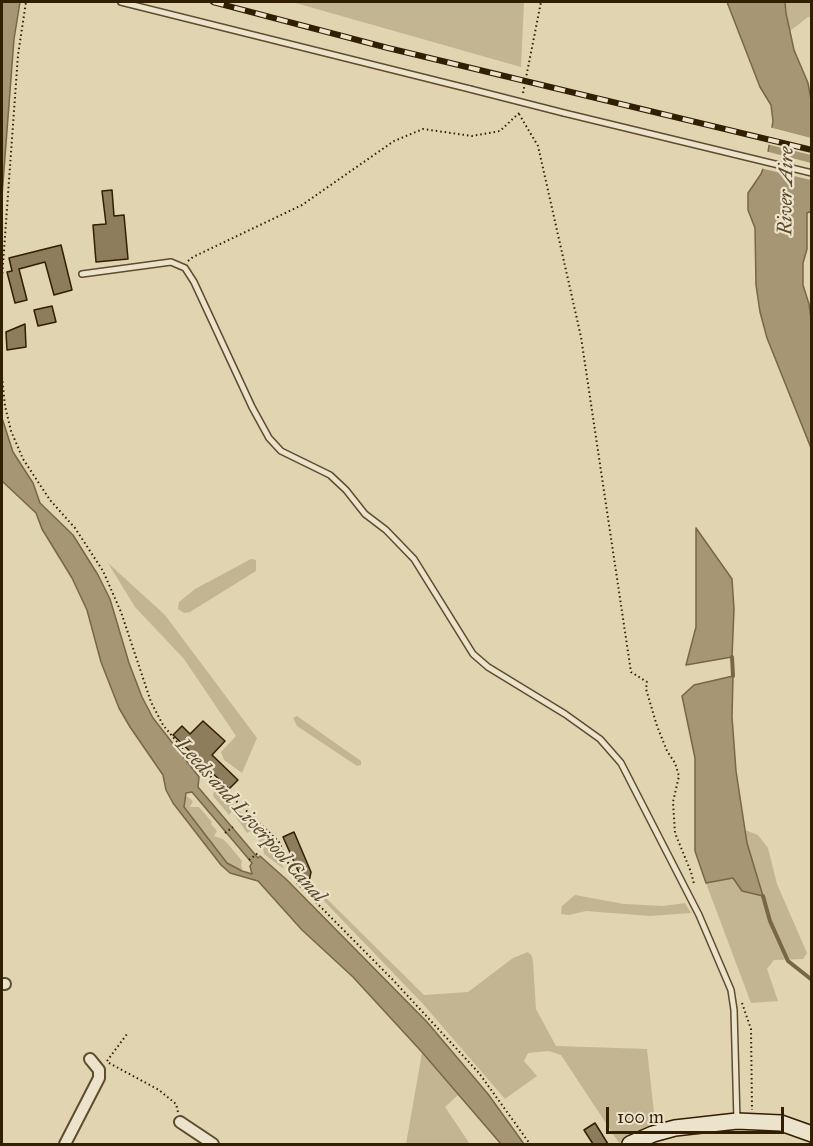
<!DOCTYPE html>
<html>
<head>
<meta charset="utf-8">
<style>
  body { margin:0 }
  #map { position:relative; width:813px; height:1146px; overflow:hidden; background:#e1d4b0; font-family:"IM FELL Great Primer",serif }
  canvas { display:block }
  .frame { position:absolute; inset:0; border:3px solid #321e01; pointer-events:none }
  .scale { position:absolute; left:606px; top:1107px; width:178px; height:27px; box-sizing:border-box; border:3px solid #321e01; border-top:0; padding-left:8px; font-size:18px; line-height:21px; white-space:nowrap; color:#321e01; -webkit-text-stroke:4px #ece3cc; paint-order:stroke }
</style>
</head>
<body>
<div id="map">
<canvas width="813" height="1146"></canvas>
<div class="frame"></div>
<div class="scale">100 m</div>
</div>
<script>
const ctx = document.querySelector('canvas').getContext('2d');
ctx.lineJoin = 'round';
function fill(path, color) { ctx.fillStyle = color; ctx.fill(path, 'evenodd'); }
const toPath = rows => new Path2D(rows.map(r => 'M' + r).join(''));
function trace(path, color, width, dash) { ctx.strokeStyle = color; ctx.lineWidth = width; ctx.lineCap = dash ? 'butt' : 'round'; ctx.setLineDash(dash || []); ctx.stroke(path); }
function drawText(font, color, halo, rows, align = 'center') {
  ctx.font = font + ' "IM FELL Great Primer",serif'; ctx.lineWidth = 4.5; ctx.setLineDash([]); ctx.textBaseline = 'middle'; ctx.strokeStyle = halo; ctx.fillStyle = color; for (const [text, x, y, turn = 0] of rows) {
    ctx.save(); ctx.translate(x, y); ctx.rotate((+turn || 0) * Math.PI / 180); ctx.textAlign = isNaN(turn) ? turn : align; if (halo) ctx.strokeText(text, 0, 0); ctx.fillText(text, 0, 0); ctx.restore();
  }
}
fill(toPath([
  [292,2,524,2,521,67],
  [785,2,811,2,811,17,808,17,790,31],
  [251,559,256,560,256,571,190,612,184,613,178,609,179,602,195,589],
  [108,563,165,615,257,738,242,773,224,760,221,752,236,736,184,659,135,607],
  [297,716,361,761,361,765,357,766,297,726,293,718],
  [210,781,256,828,247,833,232,811,229,815,213,796,214,791,209,784],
  [185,795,193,801,190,807,199,807,212,822,211,824,217,831,214,836,223,839,228,844,242,861,241,866,243,869,240,870,227,863,189,813,184,807],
  [745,830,758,835,768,848,777,884,807,953,803,959,774,960,767,969,778,1001,751,1003,706,883,733,878,747,843],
  [261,833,273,847,284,869,264,854,263,846,256,837],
  [575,895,624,904,663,906,685,903,691,913,650,916,586,911,569,915,561,914,562,906],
  [325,897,424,995,468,992,513,958,528,952,532,956,533,962,536,1009,556,1046,647,1049,655,1122,652,1126,619,1143,561,1055,549,1051,528,1053,524,1061,537,1076,505,1099,423,1004,324,901],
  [422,1053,458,1095,445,1107,470,1144,406,1144]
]), '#c3b592');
const water = toPath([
  [2,2,20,2,14,39,2,196,2,2],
  [727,2,785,2,786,13,794,50,808,83,812,105,812,211,807,213,807,249,803,263,803,285,809,304,812,326,811,448,767,338,760,312,756,285,755,228,748,210,748,193,761,174,767,158,773,121,771,105,760,87,727,2],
  [2,418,13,452,33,483,40,503,73,535,98,575,110,599,129,663,142,697,153,718,199,777,198,787,258,858,260,856,287,880,427,1022,488,1094,524,1144,501,1144,421,1051,353,977,302,930,258,881,230,873,221,865,173,803,166,790,163,775,130,727,119,708,101,662,87,610,72,578,42,529,36,513,2,481,2,418],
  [192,792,252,863,250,866,252,874,242,871,227,863,184,807,186,793,192,792],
  [696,528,732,579,734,609,732,657,686,665,696,627,696,528],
  [733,676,732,717,736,771,747,843,763,896,742,891,733,878,706,883,695,851,695,758,682,696,694,685,733,676]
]);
fill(water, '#a69674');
trace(water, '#786646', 1.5);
fill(toPath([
  [769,127,811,138,811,155,766,144],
  [765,151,811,163,811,180,760,168]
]), '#e1d4b0');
trace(toPath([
  [732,657,733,676],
  [763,896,770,921,788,961,812,980]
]), '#786646', 4);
const building = toPath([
  [112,190,114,216,124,215,128,259,96,262,93,225,106,224,102,191,112,190],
  [61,245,72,290,54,295,45,262,19,269,27,300,15,303,7,272,12,271,9,258,61,245],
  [52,306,56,322,38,326,34,310,52,306],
  [25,324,26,347,7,350,6,332,25,324],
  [203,721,225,741,212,755,238,780,229,789,173,735,182,726,190,734,203,721],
  [294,832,311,872,307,891,283,837,294,832],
  [595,1123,608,1144,593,1144,584,1130,595,1123]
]);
fill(building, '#8d7d5c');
trace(building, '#321e01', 1.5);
const lane = toPath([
  [121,2,470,89],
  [564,113,812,173],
  [82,274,171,262,185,268,194,282,252,407,269,438,281,451,330,475,346,490,365,514,386,530,414,559,473,654,488,667,565,714,600,739,621,763,699,915,731,990,734,1010,737,1121]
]);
const street = toPath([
  [2,984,5,984],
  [180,1122,213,1144],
  [65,1144,99,1078,99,1070,90,1059]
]);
const secondary = toPath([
  [630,1144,653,1134,675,1128,737,1121,781,1123,812,1134]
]);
trace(lane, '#5e4c2d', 8);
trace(street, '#5e4c2d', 14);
trace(secondary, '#321e01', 18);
trace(toPath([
  [523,93,541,2],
  [519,114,538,146,581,337,631,672,647,682,646,689,657,726,667,751,675,763,679,776,673,802,675,833,691,872,694,884],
  [188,261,193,257,302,205,394,141,423,129,472,136,500,131,519,113],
  [2,278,18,55,26,2],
  [2,377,5,406,11,431,23,459,50,500,75,528,103,571,121,612,151,702,163,725,197,766,209,775,279,842,297,883,393,980,479,1073,530,1144],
  [225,833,233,827],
  [249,860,258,853],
  [742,1003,751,1029,752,1110],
  [107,1061,127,1034],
  [109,1063,159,1090,176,1104,178,1112]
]), '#321e01', 2, [1.5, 3]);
trace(lane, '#ece3cc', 5);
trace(street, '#ece3cc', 10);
trace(secondary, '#ece3cc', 15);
const rail = toPath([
  [213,2,388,48,812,150]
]);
trace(rail, '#321e01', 6);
trace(rail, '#ece3cc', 4, [11]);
const laneBridge = toPath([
  [470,89,564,113]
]);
trace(laneBridge, '#5e4c2d', 8, []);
trace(laneBridge, '#ece3cc', 5);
drawText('italic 20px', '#5b4829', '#ece3cc', [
  ["River Aire",787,191,-89],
  ["Leeds and Liverpool Canal",250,821,48]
]);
</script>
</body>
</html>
